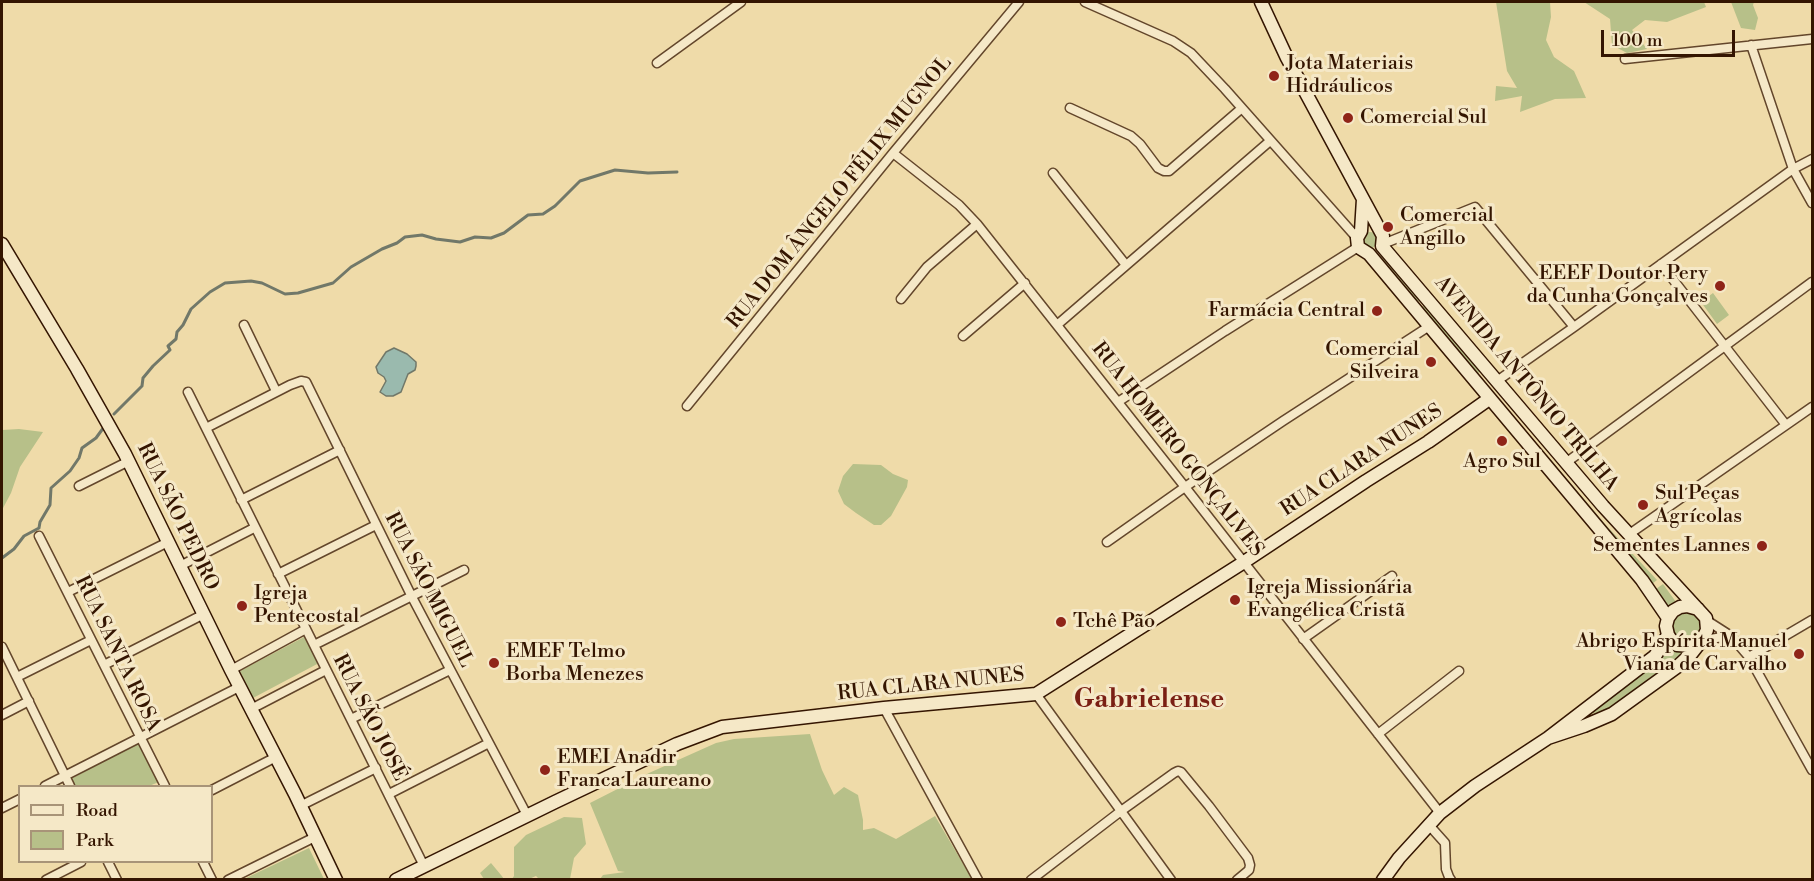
<!DOCTYPE html>
<html>
<head>
<meta charset="utf-8">
<style>
  body { margin:0 }
  #map { position:relative; width:1814px; height:881px; overflow:hidden; background:#efdba9; font-family:"Libre Bodoni",serif }
  canvas { display:block }
  .frame { position:absolute; inset:0; border:3px solid #341501; pointer-events:none }
  .legend { position:absolute; left:18px; top:785px; width:195px; height:78px; box-sizing:border-box; background:#f5e8c7; border:2px solid #a89478; margin:0; padding:8px 10px; list-style:none; font-size:18px; color:#341501 }
  .legend li { display:flex; align-items:center; gap:12px; height:30px }
  .legend b { width:30px; border:2px solid #a89478 }
  .scale { position:absolute; left:1601px; top:30px; width:134px; height:27px; box-sizing:border-box; border:3px solid #341501; border-top:0; padding-left:8px; font-size:18px; line-height:21px; white-space:nowrap; color:#341501; -webkit-text-stroke:4px #f5e8c7; paint-order:stroke }
</style>
</head>
<body>
<div id="map">
<canvas width="1814" height="881"></canvas>
<div class="frame"></div>
<ul class="legend">
<li><b style="height:8px;background:#f5e8c7"></b>Road</li>
<li><b style="height:16px;background:#b7c089"></b>Park</li>
</ul>
<div class="scale">100 m</div>
</div>
<script>
const ctx = document.querySelector('canvas').getContext('2d');
ctx.lineJoin = 'round';
function fill(path, color) { ctx.fillStyle = color; ctx.fill(path, 'evenodd'); }
const toPath = rows => new Path2D(rows.map(r => 'M' + r).join(''));
function trace(path, color, width, dash) { ctx.strokeStyle = color; ctx.lineWidth = width; ctx.lineCap = dash ? 'butt' : 'round'; ctx.setLineDash(dash || []); ctx.stroke(path); }
function drawText(font, color, halo, rows, align = 'center') {
  ctx.font = font + ' "Libre Bodoni",serif'; ctx.lineWidth = 6; ctx.setLineDash([]); ctx.textBaseline = 'middle'; ctx.strokeStyle = halo; ctx.fillStyle = color; for (const [text, x, y, turn = 0] of rows) {
    ctx.save(); ctx.translate(x, y); ctx.rotate((+turn || 0) * Math.PI / 180); ctx.textAlign = isNaN(turn) ? turn : align; if (halo) ctx.strokeText(text, 0, 0); ctx.fillText(text, 0, 0); ctx.restore();
  }
}
fill(toPath([
  [1496,2,1550,2,1551,17,1546,40,1554,57,1574,71,1586,98,1555,99,1520,112,1522,96,1495,101,1496,86,1517,88,1507,71],
  [1584,2,1704,2,1706,7,1667,22,1645,20,1632,30,1647,49,1627,53,1612,45,1610,19],
  [1731,2,1754,2,1753,5,1758,18,1755,30,1741,28],
  '1362 240a8 8 0 1 1 16 0a8 8 0 1 1-16 0Z',
  [1382,254,1421,299,1418,302,1380,256],
  [1713,293,1729,315,1717,324,1701,302],
  [1425,305,1481,371,1478,373,1422,307],
  [19,429,43,432,20,467,11,493,2,510,2,430],
  [1545,455,1547,455,1605,524,1657,580,1652,584,1544,456],
  [853,464,881,465,893,474,908,480,907,487,891,516,881,525,874,525,856,513,844,504,838,491,843,476],
  [1663,584,1676,602,1669,609,1656,589],
  '1673 626a14 14 0 1 1 28 0a14 14 0 1 1-28 0Z',
  [304,637,319,663,253,698,240,671],
  [1669,645,1687,650,1609,709,1583,716,1655,662,1664,652],
  [810,734,822,770,834,795,844,787,858,795,863,820,863,830,874,828,896,839,935,816,972,879,600,879,603,875,625,872,618,871,590,803,649,773,716,743,734,739],
  [139,742,159,782,149,786,74,786,71,779],
  [564,817,582,818,586,844,574,858,570,879,539,879,536,876,529,879,512,879,514,876,514,847,526,835],
  [309,848,324,879,244,879],
  [491,863,501,875,504,879,484,879,480,873]
]), '#b7c089');
const water = toPath([
  [394,348,407,354,416,362,416,366,415,370,408,374,401,392,393,396,386,396,380,392,386,381,384,377,378,373,376,367,386,352,394,348]
]);
fill(water, '#9abaae');
trace(water, '#717869', 1.5);
trace(toPath([
  [114,414,142,386,143,378,153,366,170,350,168,346,176,339,177,332,183,325,191,309,210,292,225,283,251,281,262,283,285,294,298,293,333,283,351,267,382,249,397,243,405,237,422,235,436,239,460,242,475,237,491,238,504,233,528,215,543,214,555,206,580,181,615,170,648,173,677,172],
  [2,558,14,549,24,536,39,528,40,522,50,505,51,488,70,471,79,458,82,448,96,438,104,427]
]), '#717869', 3);
const street = toPath([
  [1085,2,1173,41,1191,53,1225,89,1357,238],
  [1751,45,1793,169,1812,203],
  [1625,59,1812,39],
  [657,63,741,2],
  [1070,108,1131,136,1140,144,1158,168,1164,171,1169,171,1242,108],
  [893,153,959,205,977,224,1185,487,1440,813],
  [1053,173,1126,265],
  [1383,244,1475,207,1574,327],
  [1661,264,1786,425],
  [901,299,927,267,977,224],
  [244,325,276,391],
  [1057,325,1270,141],
  [963,336,1025,283],
  [1497,381,1574,327,1793,169,1812,159],
  [188,392,424,866],
  [1118,402,1225,331,1358,247],
  [687,406,893,153,1019,2],
  [206,428,290,385,301,381,306,382,412,597,527,815],
  [1567,462,1812,282],
  [79,486,129,461],
  [241,500,340,450],
  [1628,535,1812,407],
  [39,536,165,786],
  [1107,542,1185,487,1283,421,1428,327],
  [180,566,254,528],
  [278,574,376,525],
  [68,592,168,542],
  [1706,620,1731,636,1749,657,1812,770],
  [1303,639,1392,576],
  [1702,640,1731,636],
  [314,645,464,570],
  [2,647,70,786],
  [1749,657,1812,620],
  [104,665,204,614],
  [231,670,306,629],
  [17,677,91,640],
  [1036,694,1171,880],
  [884,708,978,880],
  [251,709,326,670],
  [2,715,29,701],
  [351,719,450,670],
  [1378,734,1459,671],
  [45,786,239,687],
  [212,790,276,757],
  [389,794,489,743],
  [300,806,376,768],
  [2,808,20,799],
  [1428,824,1445,843,1446,869,1449,877,1451,880],
  [108,862,117,880],
  [203,862,212,880],
  [46,880,81,862],
  [228,880,315,837],
  [1031,880,1121,811,1174,773,1178,771,1181,772,1209,806,1248,858,1250,865,1249,870,1237,880]
]);
const secondary = toPath([
  [1261,2,1287,58,1383,236,1382,246,1603,506,1706,618,1707,630,1702,640,1691,654,1677,667,1612,714,1584,726,1548,738],
  [1363,199,1361,231,1357,238,1358,247,1369,254,1642,580,1668,618],
  [2,244,77,369,125,454,231,670,295,794,336,880],
  [1698,609,1687,606,1680,607,1673,611,1668,618,1666,626,1668,635,1672,641,1677,645,1691,646,1699,642],
  [396,880,555,802,677,744,722,727,884,708,1036,694,1241,564,1366,481,1428,442,1489,399],
  [1383,880,1399,858,1440,813,1475,786,1548,738,1655,656,1668,635]
]);
trace(street, '#63462b', 11);
trace(secondary, '#341501', 15);
trace(street, '#f5e8c7', 8);
trace(secondary, '#f5e8c7', 12);
for (const [x, y, r, color] of [
  [1274,76,6,"#8f2418"],
  [1348,118,6,"#8f2418"],
  [1388,227,6,"#8f2418"],
  [1720,286,6,"#8f2418"],
  [1377,311,6,"#8f2418"],
  [1431,362,6,"#8f2418"],
  [1502,441,6,"#8f2418"],
  [1643,505,6,"#8f2418"],
  [1762,546,6,"#8f2418"],
  [1235,600,6,"#8f2418"],
  [242,606,6,"#8f2418"],
  [1061,622,6,"#8f2418"],
  [1799,654,6,"#8f2418"],
  [494,663,6,"#8f2418"],
  [545,770,6,"#8f2418"]
]) { const dot = new Path2D(); dot.arc(x, y, r, 0, 2 * Math.PI); ctx.fillStyle = color; ctx.fill(dot); trace(dot, '#f5e8c7', 2); }
drawText('20px', '#341501', '#f5e8c7', [
  ["Jota Materiais",1286,64],
  ["Hidráulicos",1286,87],
  ["Comercial Sul",1360,118],
  ["Comercial",1400,216],
  ["Angillo",1400,239],
  ["EEEF Doutor Pery",1708,274,"right"],
  ["da Cunha Gonçalves",1708,297,"right"],
  ["Farmácia Central",1365,311,"right"],
  ["Comercial",1419,350,"right"],
  ["Silveira",1419,373,"right"],
  ["Agro Sul",1502,462,"center"],
  ["Sul Peças",1655,494],
  ["Agrícolas",1655,517],
  ["Sementes Lannes",1750,546,"right"],
  ["Igreja Missionária",1247,588],
  ["Evangélica Cristã",1247,611],
  ["Igreja",254,594],
  ["Pentecostal",254,617],
  ["Tchê Pão",1073,622],
  ["Abrigo Espírita Manuel",1787,642,"right"],
  ["Viana de Carvalho",1787,665,"right"],
  ["EMEF Telmo",506,652],
  ["Borba Menezes",506,675],
  ["EMEI Anadir",557,758],
  ["Franca Laureano",557,781]
], 'left');
drawText('20px', '#341501', '#f5e8c7', [
  ["RUA DOM ÂNGELO FÉLIX MUGNOL",840,193,-51],
  ["AVENIDA ANTÔNIO TRILHA",1526,384,50],
  ["RUA HOMERO GONÇALVES",1177,450,52],
  ["RUA CLARA NUNES",1362,461,-33],
  ["RUA SÃO PEDRO",177,517,64],
  ["RUA SÃO MIGUEL",428,590,63],
  ["RUA SANTA ROSA",117,654,64],
  ["RUA CLARA NUNES",931,685,-6],
  ["RUA SÃO JOSÉ",369,718,63]
]);
drawText('bold 26px', '#7a1f14', '#f5e8c7', [
  ["Gabrielense",1149,701]
]);
</script>
</body>
</html>
